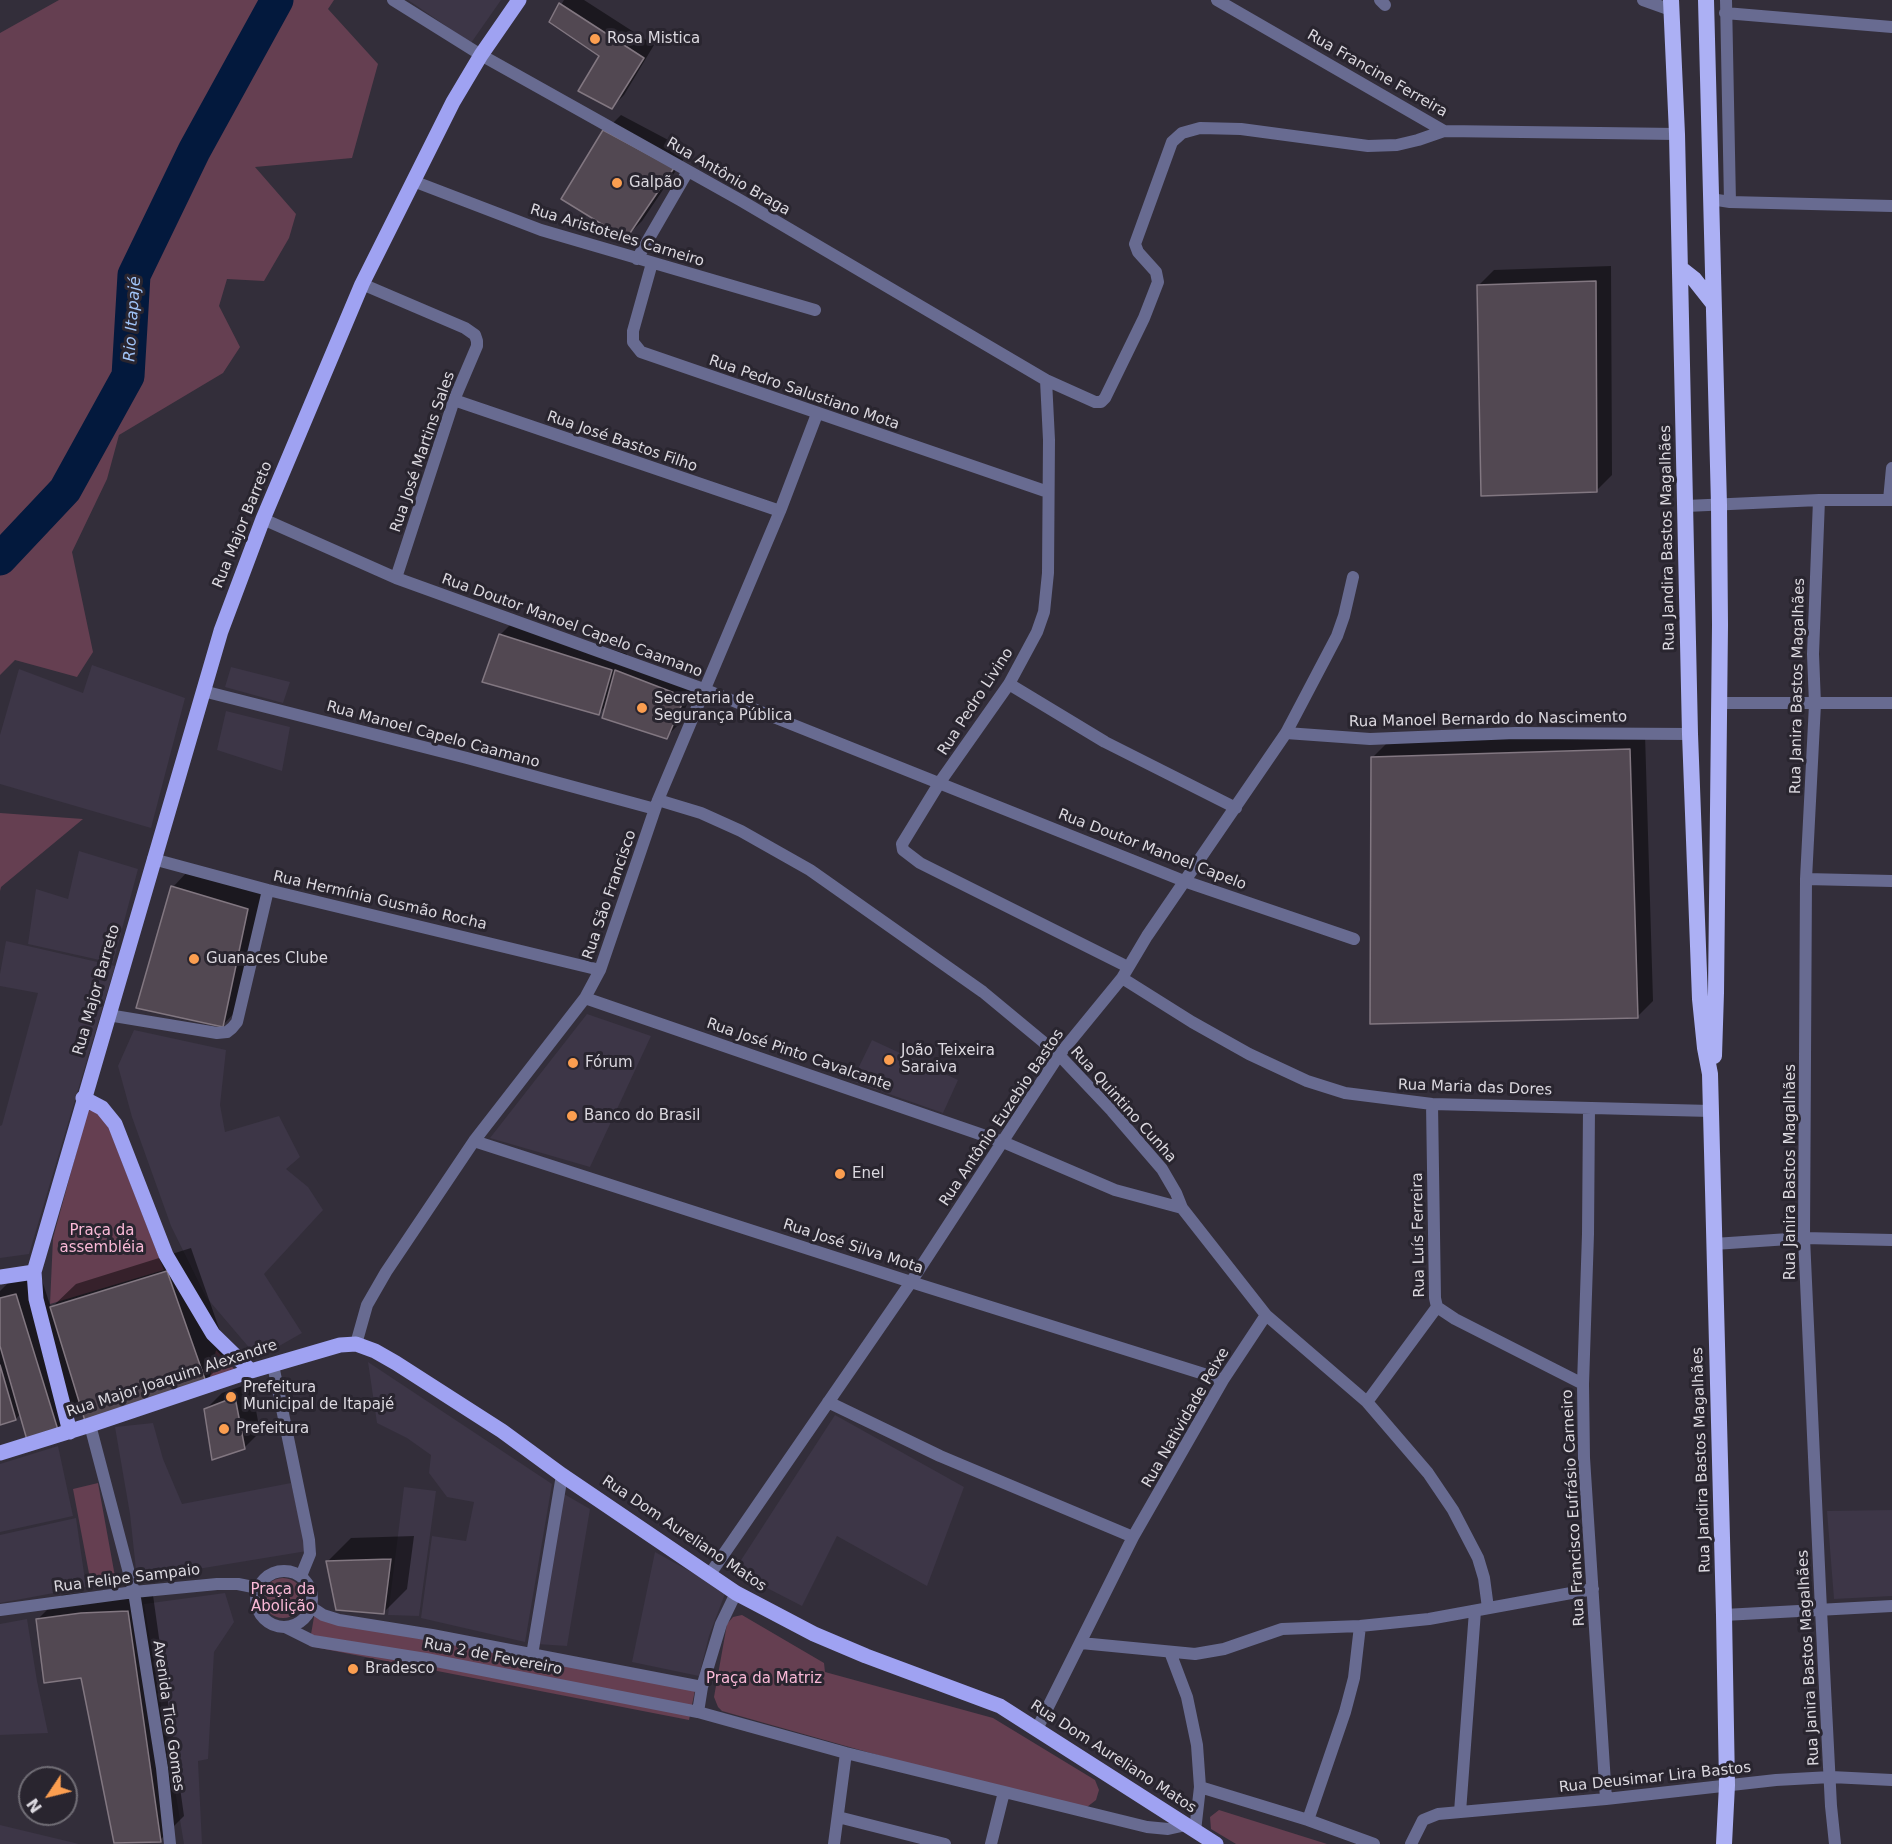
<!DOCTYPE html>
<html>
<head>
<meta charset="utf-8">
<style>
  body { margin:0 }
  #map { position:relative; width:1892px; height:1844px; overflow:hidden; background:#332e3a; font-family:"DejaVu Sans",sans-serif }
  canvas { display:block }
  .north { position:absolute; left:18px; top:1766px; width:60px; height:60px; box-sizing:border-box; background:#29252f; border:2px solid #706d75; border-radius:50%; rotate:235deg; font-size:16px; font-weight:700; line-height:24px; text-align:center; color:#dbd8df }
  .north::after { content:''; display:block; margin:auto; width:21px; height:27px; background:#fb9e50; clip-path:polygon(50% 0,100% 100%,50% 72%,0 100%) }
</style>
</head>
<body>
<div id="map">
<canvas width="1892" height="1844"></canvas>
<div class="north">N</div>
</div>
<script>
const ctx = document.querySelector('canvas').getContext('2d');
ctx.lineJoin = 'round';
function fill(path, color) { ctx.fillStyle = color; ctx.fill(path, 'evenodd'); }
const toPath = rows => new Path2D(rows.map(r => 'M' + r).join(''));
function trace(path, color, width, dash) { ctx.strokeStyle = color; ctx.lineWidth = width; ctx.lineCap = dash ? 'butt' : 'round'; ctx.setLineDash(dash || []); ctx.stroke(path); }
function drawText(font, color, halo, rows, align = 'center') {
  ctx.font = font + ' "DejaVu Sans",sans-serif'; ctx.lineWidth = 6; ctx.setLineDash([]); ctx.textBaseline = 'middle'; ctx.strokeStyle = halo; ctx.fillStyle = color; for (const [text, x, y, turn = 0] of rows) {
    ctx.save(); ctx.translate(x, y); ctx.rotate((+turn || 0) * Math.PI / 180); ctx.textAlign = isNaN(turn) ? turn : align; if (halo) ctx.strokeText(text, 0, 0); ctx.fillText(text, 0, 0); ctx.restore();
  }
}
fill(toPath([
  [408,0,501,0,471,43],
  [92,665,185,698,151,828,0,784,0,735,19,669,83,693],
  [231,667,290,682,283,703,225,687],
  [226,711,290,727,282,771,217,750],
  [79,851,138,869,113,963,28,944,36,889,68,899],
  [6,941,115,966,29,1254,0,1258,0,1126,2,1125,38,993,0,986,0,974],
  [587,1014,651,1036,590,1167,490,1138],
  [134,1030,226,1050,220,1105,225,1132,279,1116,300,1157,286,1169,308,1187,323,1210,264,1274,302,1333,258,1358,206,1297,171,1226,132,1117,118,1066],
  [872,1040,958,1080,943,1113,852,1081],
  [368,1362,552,1484,525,1642,421,1618,432,1536,466,1541,474,1502,447,1497,429,1473,431,1455,407,1438,377,1423],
  [835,1415,964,1487,927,1586,837,1536,802,1606,734,1571],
  [153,1423,163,1459,182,1504,291,1483,307,1551,137,1579,130,1514,115,1427],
  [58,1446,73,1516,0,1532,0,1464],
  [404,1487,436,1491,419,1616,388,1615],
  [564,1494,590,1509,567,1646,537,1644],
  [1892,1510,1892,1596,1834,1599,1827,1511],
  [76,1518,86,1587,0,1603,0,1535],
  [655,1552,726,1591,709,1636,699,1676,632,1662],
  [225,1593,234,1622,214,1652,208,1759,198,1761,202,1844,184,1844,144,1604],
  [27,1619,37,1681,48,1733,0,1735,0,1624],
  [0,1825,79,1844,0,1844]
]), '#3d3647');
fill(toPath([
  [59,0,334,0,328,9,378,64,352,158,255,167,296,214,289,238,264,281,227,279,219,306,240,347,223,373,119,435,107,479,72,552,93,652,77,677,15,660,0,675,0,33],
  [0,813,83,819,1,887,0,891],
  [88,1110,103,1113,164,1270,50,1304,53,1238],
  [216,1350,238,1373,209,1381],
  [98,1483,116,1582,91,1584,73,1489],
  '263 1598a20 20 0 1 1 40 0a20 20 0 1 1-40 0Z',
  [315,1611,696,1685,689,1720,309,1646],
  [742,1615,824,1663,825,1672,993,1718,1095,1780,1099,1790,1096,1800,1087,1807,1005,1791,722,1711,718,1707,714,1697,727,1624,733,1617],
  [1219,1810,1327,1844,1236,1844,1211,1829,1210,1817]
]), '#653f51');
fill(toPath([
  [564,0,584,0,654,45,624,95,612,107,601,56,551,22],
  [621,115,689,151,642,221,626,237,605,131],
  [1611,266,1612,475,1596,491,1478,286,1494,270],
  [516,619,627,654,626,658,695,686,678,725,666,737,607,705,599,713,500,635],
  [1645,734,1653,1001,1637,1017,1372,758,1388,742],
  [188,871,264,894,238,1009,223,1025,173,887],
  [191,1248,229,1357,205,1381,81,1405,57,1429,21,1413,16,1419,0,1423,0,1291,13,1278,39,1271,51,1308,76,1284],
  [251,1383,260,1432,244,1448,206,1409,222,1393],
  [414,1536,407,1589,383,1613,327,1562,351,1538],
  [152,1588,184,1816,160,1840,82,1676,38,1619,62,1595,106,1590]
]), '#0007');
trace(toPath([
  [0,559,65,490,128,376,134,275,194,151,277,0]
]), '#03193d', 33);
const building = toPath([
  [559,3,644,58,612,109,578,91,599,56,549,22,559,3],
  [603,130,674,168,626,239,561,199,603,130],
  [1596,281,1597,492,1481,496,1477,285,1596,281],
  [499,634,612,670,599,715,482,682,499,634],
  [615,670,685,697,667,739,602,718,615,670],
  [1630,749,1638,1018,1370,1024,1371,757,1630,749],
  [171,886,248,909,223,1027,136,1008,171,886],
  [167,1271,206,1382,85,1421,50,1307,167,1271],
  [16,1294,58,1430,27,1440,0,1346,0,1298,16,1294],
  [0,1365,16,1420,0,1425,0,1365],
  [235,1397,245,1449,212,1460,204,1409,235,1397],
  [391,1559,384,1614,336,1610,326,1561,391,1559],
  [128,1611,161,1842,114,1843,81,1678,44,1683,36,1619,81,1613,128,1611]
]);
fill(building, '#524852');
trace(building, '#827781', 1.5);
trace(toPath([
  [1217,0,1444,131,1677,134],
  [1380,0,1385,5],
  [1643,0,1671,10],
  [1726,0,1730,202],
  [1725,13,1892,27],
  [481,55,740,200,1046,380,1095,402,1101,402,1105,398,1144,318,1158,282,1156,272,1138,252,1135,244,1172,142,1182,133,1200,128,1241,129,1368,146,1397,145,1418,140,1444,131],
  [413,181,541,230,815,310],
  [1711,199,1730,202,1892,206],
  [637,259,688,171],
  [652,263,633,331,633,342,641,352,1048,492],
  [362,284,465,328,475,335,477,341,477,346,454,400,396,578],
  [1046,380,1049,440,1048,573,1044,612,1037,632,1009,684,940,782,902,844,903,850,920,863,1128,967],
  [454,400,780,511],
  [1819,500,1813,654,1815,704,1806,879,1804,1238,1821,1610,1831,1806,1835,1844],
  [1889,500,1892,468],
  [1686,506,1819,500,1892,500],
  [263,519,396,578,706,690,1184,881,1354,939],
  [1009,684,1105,742,1236,808],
  [203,691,467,758,655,809],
  [1719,703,1892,703],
  [1286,733,1370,739,1515,733,1690,734],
  [658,800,701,813,741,831,810,870,983,992,1059,1055,1112,1111,1162,1169,1176,1193,1182,1208,1266,1315,1367,1402,1428,1473,1453,1510,1478,1558,1484,1578,1488,1608],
  [153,859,268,890,600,970],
  [1806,879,1892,881],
  [1122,978,1192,1022,1249,1054,1307,1081,1345,1093,1432,1104,1711,1111],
  [585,998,1003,1142,1115,1190,1182,1208],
  [108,1015,217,1033,227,1032,232,1028,237,1022,268,890],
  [1432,1104,1435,1298,1437,1307,1455,1319,1583,1384],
  [1589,1108,1588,1234,1583,1384,1584,1458,1606,1799],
  [474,1141,911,1282,1223,1380],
  [1714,1244,1804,1238,1892,1240],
  [356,1344,367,1305,386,1272,474,1141,585,998,600,970,658,800,780,511,817,414],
  [273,1365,309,1540,310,1554,301,1576],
  [828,1402,940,1456,1133,1537],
  [1367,1402,1437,1307],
  [90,1425,134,1592,162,1768,170,1844],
  '256 1599a28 28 0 1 1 56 0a28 28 0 1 1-56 0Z',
  [710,1574,911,1282,1059,1055,1122,978,1147,936,1286,733,1337,636,1344,616,1353,577],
  [736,1593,721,1624,702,1687,698,1712,846,1753,1147,1827,1168,1829,1186,1825],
  [311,1607,323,1615,339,1620,432,1635,702,1687],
  [0,1610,134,1592,217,1584,238,1584,258,1588],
  [1724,1615,1892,1606],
  [285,1627,313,1641,426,1659,698,1712],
  [1081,1643,1195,1654,1224,1649,1282,1629,1360,1626,1429,1619,1593,1589],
  [1170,1652,1187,1697,1197,1745,1200,1787],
  [532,1655,562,1475],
  [1037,1729,1133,1537,1223,1380,1266,1315],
  [1460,1812,1475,1611],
  [838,1817,945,1844],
  [1308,1820,1345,1712,1354,1678,1360,1626],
  [1195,1831,1200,1787,1308,1820,1374,1844],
  [834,1844,846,1753],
  [991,1844,1004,1792],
  [1411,1844,1423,1820,1438,1814,1606,1799,1776,1780,1831,1777,1892,1780]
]), '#686b91', 12);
trace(toPath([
  [393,0,481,55]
]), '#686b91', 12);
trace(toPath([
  [83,1098,102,1108,115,1124,166,1255,213,1334,251,1371],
  [0,1277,34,1272],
  [70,1432,36,1299,34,1272,221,631,263,519,362,284,453,102,481,55,519,0],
  [0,1453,90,1425,251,1371,340,1345,356,1344,375,1351,396,1363,502,1431,562,1475,736,1593,814,1634,866,1656,1000,1706,1216,1844]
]), '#9fa2f2', 15);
trace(toPath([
  [1671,0,1677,134,1690,734,1700,999,1705,1048,1710,1074,1724,1615,1727,1785,1724,1844],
  [1706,0,1719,505,1720,625,1716,993,1714,1056],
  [1680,268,1694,279,1713,303]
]), '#acb0f4', 16);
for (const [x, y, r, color] of [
  [595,39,6,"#fb9e50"],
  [617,183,6,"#fb9e50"],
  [642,708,6,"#fb9e50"],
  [194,959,6,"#fb9e50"],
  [889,1060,6,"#fb9e50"],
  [573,1063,6,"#fb9e50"],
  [572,1116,6,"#fb9e50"],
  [840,1174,6,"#fb9e50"],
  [231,1397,6,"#fb9e50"],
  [224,1429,6,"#fb9e50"],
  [353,1669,6,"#fb9e50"]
]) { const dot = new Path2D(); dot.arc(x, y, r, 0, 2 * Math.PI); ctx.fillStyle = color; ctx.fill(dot); trace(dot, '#29252f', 2); }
drawText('15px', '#dbd8df', '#29252f', [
  ["Rosa Mistica",607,39],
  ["Galpão",629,183],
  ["Secretaria de",654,699],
  ["Segurança Pública",654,716],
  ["Guanaces Clube",206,959],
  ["João Teixeira",901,1051],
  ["Saraiva",901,1068],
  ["Fórum",585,1063],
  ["Banco do Brasil",584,1116],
  ["Enel",852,1174],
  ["Prefeitura",243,1388],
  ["Municipal de Itapajé",243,1405],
  ["Prefeitura",236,1429],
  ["Bradesco",365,1669]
], 'left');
drawText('15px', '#dbd8df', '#29252f', [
  ["Rua Francine Ferreira",1377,74,30],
  ["Rua Antônio Braga",728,177,30],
  ["Rua Aristoteles Carneiro",617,236,17],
  ["Rua Pedro Salustiano Mota",804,393,19],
  ["Rua José Bastos Filho",622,442,19],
  ["Rua José Martins Sales",423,452,-71],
  ["Rua Major Barreto",243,525,-68],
  ["Rua Jandira Bastos Magalhães",1668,538,-91],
  ["Rua Doutor Manoel Capelo Caamano",572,626,20],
  ["Rua Janira Bastos Magalhães",1798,686,-89],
  ["Rua Pedro Livino",976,702,-57],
  ["Rua Manoel Bernardo do Nascimento",1488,720,-1],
  ["Rua Manoel Capelo Caamano",433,735,15],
  ["Rua Doutor Manoel Capelo",1152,850,21],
  ["Rua São Francisco",610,895,-71],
  ["Rua Hermínia Gusmão Rocha",380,901,13],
  ["Rua Major Barreto",97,990,-74],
  ["Rua José Pinto Cavalcante",799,1055,19],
  ["Rua Maria das Dores",1475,1088,2],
  ["Rua Quintino Cunha",1123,1105,48],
  ["Rua Antônio Euzebio Bastos",1002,1118,-56],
  ["Rua Janira Bastos Magalhães",1791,1172,-90],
  ["Rua Luís Ferreira",1419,1235,-91],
  ["Rua José Silva Mota",853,1247,18],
  ["Rua Major Joaquim Alexandre",172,1379,-18],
  ["Rua Natividade Peixe",1186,1418,-60],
  ["Rua Jandira Bastos Magalhães",1702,1460,-92],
  ["Rua Francisco Eufrásio Carneiro",1574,1508,-93],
  ["Rua Dom Aureliano Matos",684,1534,34],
  ["Rua Felipe Sampaio",127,1579,-7],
  ["Rua 2 de Fevereiro",493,1657,11],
  ["Rua Janira Bastos Magalhães",1809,1658,-93],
  ["Avenida Tico Gomes",168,1716,82],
  ["Rua Dom Aureliano Matos",1113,1757,33],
  ["Rua Deusimar Lira Bastos",1655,1778,-6]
]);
drawText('15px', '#fab9d7', '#29252f', [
  ["Praça da",102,1231],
  ["assembléia",102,1248],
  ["Praça da",283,1590],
  ["Abolição",283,1607],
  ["Praça da Matriz",764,1679]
]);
drawText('italic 16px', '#a0c3f7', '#29252f', [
  ["Rio Itapajé",133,319,-86]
]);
</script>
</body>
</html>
